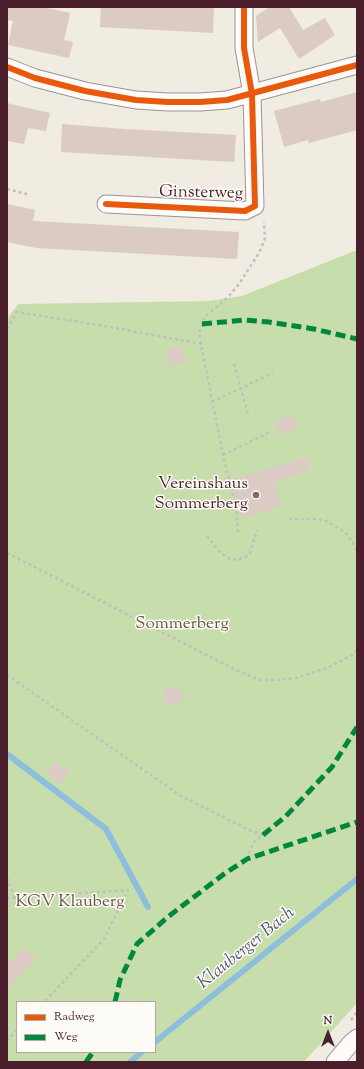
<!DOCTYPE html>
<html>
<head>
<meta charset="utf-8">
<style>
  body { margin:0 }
  #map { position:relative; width:364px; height:1069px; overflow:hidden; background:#f0ece2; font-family:"Sorts Mill Goudy",serif }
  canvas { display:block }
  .frame { position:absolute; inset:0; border:8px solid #4a1f2b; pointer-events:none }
  .legend { position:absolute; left:16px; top:1001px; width:140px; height:52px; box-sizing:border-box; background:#fdfcf7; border:1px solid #b5a4a5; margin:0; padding:5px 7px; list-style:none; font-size:12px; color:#4a1f2b }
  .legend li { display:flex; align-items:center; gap:8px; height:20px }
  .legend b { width:20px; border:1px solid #b5a4a5 }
  .north { position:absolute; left:308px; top:1013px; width:40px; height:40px; -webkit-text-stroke:3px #fdfcf7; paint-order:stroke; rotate:0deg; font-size:11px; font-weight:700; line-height:16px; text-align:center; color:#4a1f2b }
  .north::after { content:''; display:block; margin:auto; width:14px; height:18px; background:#4a1f2b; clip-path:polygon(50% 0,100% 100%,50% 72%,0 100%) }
</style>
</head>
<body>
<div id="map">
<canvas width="364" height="1069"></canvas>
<div class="frame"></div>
<ul class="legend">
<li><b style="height:5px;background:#e8590c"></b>Radweg</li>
<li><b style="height:5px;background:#00873e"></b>Weg</li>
</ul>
<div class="north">N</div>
</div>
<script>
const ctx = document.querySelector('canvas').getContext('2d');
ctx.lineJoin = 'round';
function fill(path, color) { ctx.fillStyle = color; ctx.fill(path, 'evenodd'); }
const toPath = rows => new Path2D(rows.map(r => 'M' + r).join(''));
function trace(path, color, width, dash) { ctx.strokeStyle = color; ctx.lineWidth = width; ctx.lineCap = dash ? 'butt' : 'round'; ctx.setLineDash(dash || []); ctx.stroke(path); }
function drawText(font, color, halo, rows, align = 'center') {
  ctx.font = font + ' "Sorts Mill Goudy",serif'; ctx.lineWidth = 3; ctx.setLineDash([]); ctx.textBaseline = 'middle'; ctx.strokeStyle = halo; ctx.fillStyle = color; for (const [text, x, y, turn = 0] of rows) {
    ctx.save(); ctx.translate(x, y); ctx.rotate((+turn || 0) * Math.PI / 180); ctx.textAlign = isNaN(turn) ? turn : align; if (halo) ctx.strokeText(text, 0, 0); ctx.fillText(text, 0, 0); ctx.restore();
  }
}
fill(toPath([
  [357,250,357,1003,304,1062,7,1062,7,319,18,304,209,301,242,296],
  [17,1002,155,1002,155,1052,17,1052]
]), '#c7deac');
trace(toPath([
  [7,754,106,829,148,907],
  [155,1042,357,879],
  [130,1062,142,1052]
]), '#8dbfdc', 6);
fill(toPath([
  [7,7,42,7,70,13,64,40,73,42,69,58,8,45,13,21,7,20],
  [101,7,214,7,213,33,100,27],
  [270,7,289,7,303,30,325,18,335,35,299,59,280,28,258,42,256,16],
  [357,92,357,130,309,143,308,140,284,147,274,111,320,99,321,102],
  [7,103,50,113,46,131,28,128,24,144,7,141],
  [62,124,125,129,236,135,234,162,61,152],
  [7,204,35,210,33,221,239,232,237,259,36,248,7,242],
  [182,346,185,364,169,366,166,349],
  [291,414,298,427,282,436,274,422],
  [307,457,311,469,275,483,281,507,241,518,230,480],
  [168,685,185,693,178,708,161,700],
  [56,761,69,771,60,784,47,774],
  [25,947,36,958,7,989,7,964]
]), '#dccac4');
const minor = toPath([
  [7,67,35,78,85,91,136,100,168,102,200,102,227,100,357,65],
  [106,204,245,211,255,206,252,94,244,48,244,7],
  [335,1062,351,1043,357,1038]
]);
trace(minor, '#9c9390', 19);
trace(toPath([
  [7,189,30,195],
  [7,329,17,312,104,326,202,344],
  [234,364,248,414],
  [212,402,273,373],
  [223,455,272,431],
  [289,519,317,519,326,521,345,532,353,543,357,551],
  [238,532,236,507,223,455,199,334,202,324,206,316,228,297,239,284,259,253,265,239,264,222],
  [207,536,218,550,224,555,230,559,237,560,245,557,250,553,257,530],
  [7,553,240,672,260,680,277,680,296,678,327,668,352,655,357,650],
  [7,675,181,796,247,829,263,835,253,843,247,859],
  [7,878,15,898],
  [7,898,128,890,104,939,44,1002],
  [351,1020,357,1012],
  [7,1041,17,1030]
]), '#c4bfbe', 2.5, [3, 3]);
trace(minor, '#fdfcfb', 17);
trace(toPath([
  [202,324,245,320,269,322,314,329,357,339],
  [263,835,286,816,332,767,357,727],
  [115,1002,120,980,137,944,169,916,224,874,247,859,357,822],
  [86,1062,93,1052]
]), '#00873e', 5, [10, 5]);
trace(toPath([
  [7,67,35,78,85,91,136,100,168,102,200,102,227,100,357,65],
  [106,204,245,211,255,206,252,94,244,48,244,7]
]), '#e8590c', 6);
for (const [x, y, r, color] of [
  [256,495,4,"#84676b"]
]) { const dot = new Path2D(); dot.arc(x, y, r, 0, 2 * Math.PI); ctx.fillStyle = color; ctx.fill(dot); trace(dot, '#fdfcf7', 1.5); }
drawText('17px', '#4a1f2b', '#fdfcf7', [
  ["Ginsterweg",201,194,1]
]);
drawText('17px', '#4a1f2b', '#fdfcf7', [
  ["Vereinshaus",248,485],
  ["Sommerberg",248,505]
], 'right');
drawText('17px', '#654', '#fdfcf7', [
  ["Sommerberg",182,625],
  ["KGV Klauberg",70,903]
]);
drawText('italic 18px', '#545771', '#fdfcf7', [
  ["Klauberger Bach",247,949,-39]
]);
</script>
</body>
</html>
